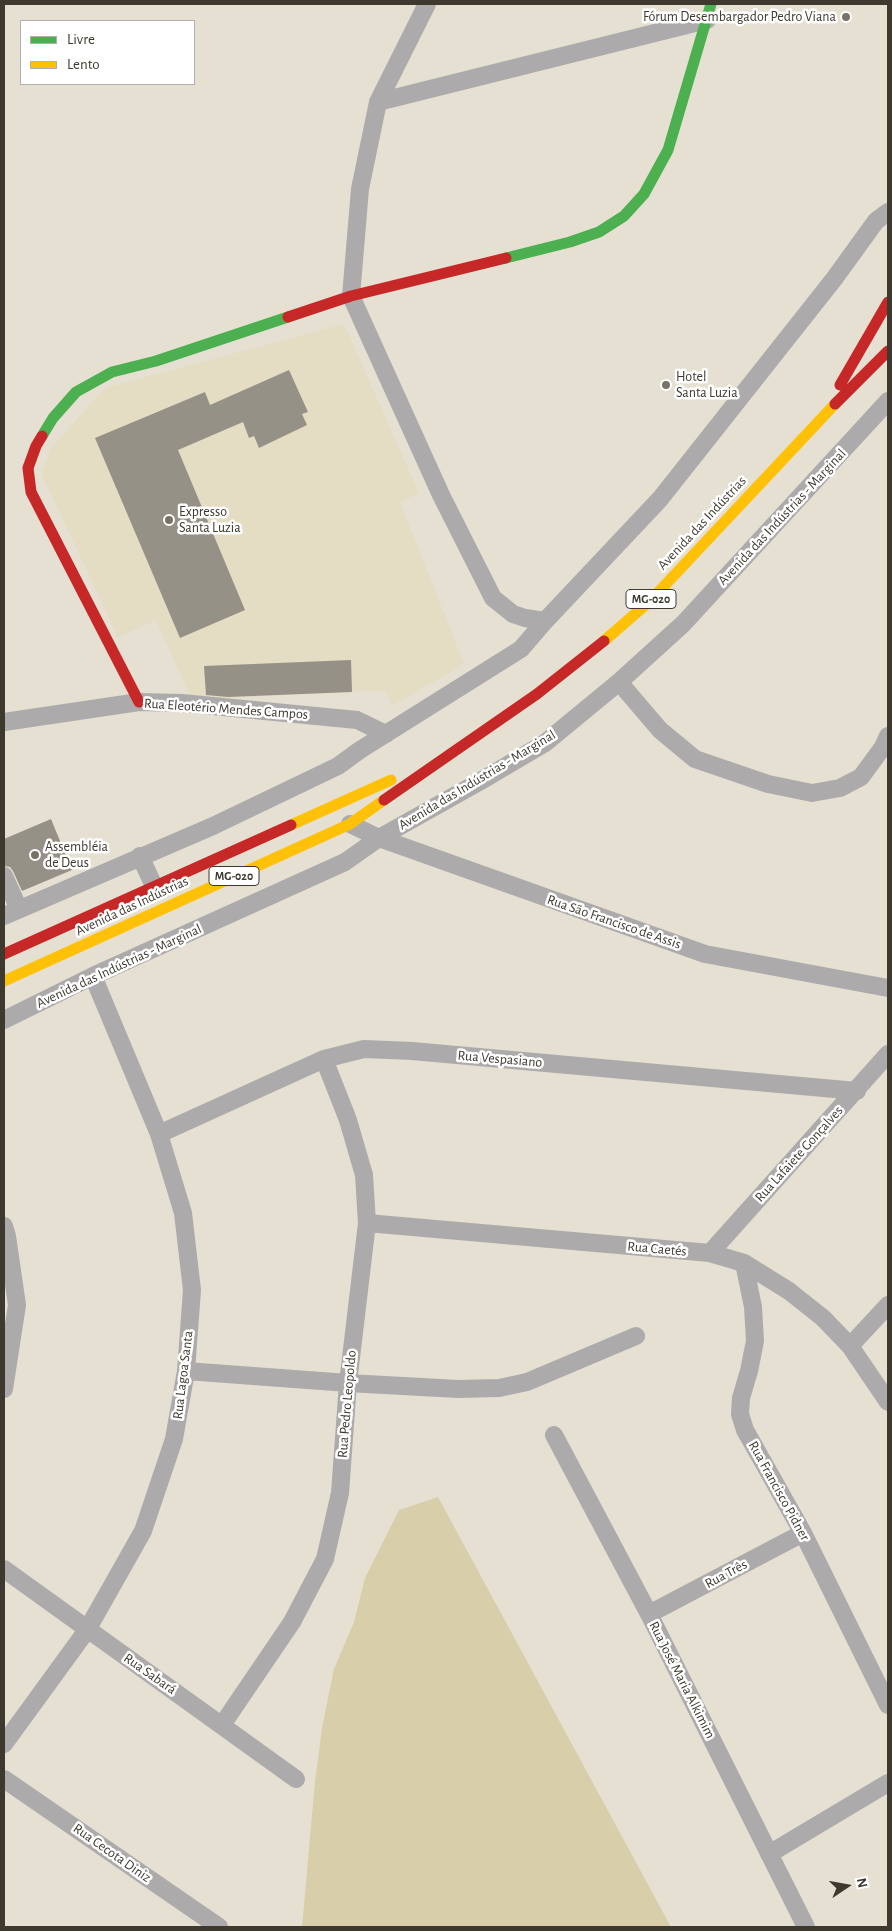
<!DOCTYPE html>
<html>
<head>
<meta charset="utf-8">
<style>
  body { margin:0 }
  #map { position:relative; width:892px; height:1931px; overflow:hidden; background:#e5e0d1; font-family:"Alegreya Sans",sans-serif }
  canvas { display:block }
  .frame { position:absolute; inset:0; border:5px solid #3d392f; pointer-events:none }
  .legend { position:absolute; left:20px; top:20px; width:175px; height:65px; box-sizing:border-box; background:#fff; border:1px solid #b1b0ac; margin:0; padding:6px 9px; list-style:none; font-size:15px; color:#3d392f }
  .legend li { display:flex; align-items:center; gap:10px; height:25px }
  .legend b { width:25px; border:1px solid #b1b0ac }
  .north { position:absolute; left:822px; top:1861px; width:50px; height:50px; -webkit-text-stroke:4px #fff; paint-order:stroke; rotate:78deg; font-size:14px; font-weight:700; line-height:20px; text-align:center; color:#3d392f }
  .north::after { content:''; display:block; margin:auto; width:18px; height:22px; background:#3d392f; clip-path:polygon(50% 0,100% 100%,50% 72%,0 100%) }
</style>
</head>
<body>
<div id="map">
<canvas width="892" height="1931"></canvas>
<div class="frame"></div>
<ul class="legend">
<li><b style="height:6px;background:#4caf50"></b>Livre</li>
<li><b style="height:6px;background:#ffc107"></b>Lento</li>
</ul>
<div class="north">N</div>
</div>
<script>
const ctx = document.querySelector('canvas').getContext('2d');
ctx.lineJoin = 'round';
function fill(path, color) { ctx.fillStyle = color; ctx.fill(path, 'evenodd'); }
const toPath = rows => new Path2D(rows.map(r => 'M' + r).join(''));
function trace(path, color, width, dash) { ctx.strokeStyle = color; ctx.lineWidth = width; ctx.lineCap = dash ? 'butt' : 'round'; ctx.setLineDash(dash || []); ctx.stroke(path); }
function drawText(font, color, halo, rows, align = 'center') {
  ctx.font = font + ' "Alegreya Sans",sans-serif'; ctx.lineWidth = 5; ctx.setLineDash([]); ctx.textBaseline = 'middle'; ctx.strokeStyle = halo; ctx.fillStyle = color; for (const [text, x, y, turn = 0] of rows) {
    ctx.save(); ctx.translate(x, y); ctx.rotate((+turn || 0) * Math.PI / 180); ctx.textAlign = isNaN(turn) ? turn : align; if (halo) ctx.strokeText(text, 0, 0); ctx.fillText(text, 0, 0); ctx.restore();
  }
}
fill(toPath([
  [344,324,419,493,400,502,464,664,392,706,385,690,192,700,156,620,118,637,50,492,41,474,51,448,105,388]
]), '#e4dcc3');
fill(toPath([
  [438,1497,671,1927,302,1927,315,1782,322,1728,334,1669,354,1622,365,1578,399,1510]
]), '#d9ceaa');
fill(toPath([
  [289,370,308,412,302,414,307,425,259,448,254,436,249,438,243,422,178,450,245,610,180,638,95,438,205,392,210,405],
  [351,660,352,692,228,697,206,695,204,666],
  [51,819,72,870,22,891,13,871,10,867,4,866,4,839]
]), '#959186');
trace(toPath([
  [427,4,378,102,360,189,351,296,441,495,493,598,513,614,525,618,545,621],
  [378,102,707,20],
  [619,682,660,730,695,759,768,784,812,793,840,788,861,777,883,747,888,736],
  [4,722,139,702,182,703,357,720,386,734],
  [350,824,379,838,705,954,888,988],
  [140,856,154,886],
  [4,876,19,909],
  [4,916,213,826,338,766,360,750,521,649,545,621,660,499,834,279,876,221,888,212],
  [4,1020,93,976,345,862,379,838,479,782,545,743,619,682,683,624,888,401],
  [159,1134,324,1059,364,1049,412,1051,857,1091],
  [367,1223,710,1253,744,1263,789,1291,823,1318,850,1346,888,1402],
  [4,1226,7,1236,17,1305,4,1389],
  [710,1253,888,1054],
  [744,1263,753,1307,755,1341,749,1371,741,1398,740,1414,745,1430,803,1533,888,1705],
  [850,1346,888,1305],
  [186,1371,348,1383,458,1389,499,1388,527,1382,636,1336],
  [554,1435,649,1614,806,1927],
  [4,1569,296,1779],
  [649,1614,803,1533],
  [222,1725,292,1622,325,1559,340,1493,348,1383,367,1223,364,1175,348,1120,324,1059],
  [4,1744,87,1630,143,1531,174,1439,186,1371,192,1290,183,1213,159,1134,93,976],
  [4,1779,219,1927],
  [769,1854,888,1783]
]), '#acaaab', 18);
trace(toPath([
  [506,258,570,242,599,232,624,216,644,194,668,150,711,4],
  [42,436,53,418,76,392,112,372,156,361,288,317]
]), '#4caf50', 11);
trace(toPath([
  [604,641,651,600,835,404],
  [291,825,391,780],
  [4,981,350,824,384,800]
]), '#ffc107', 11);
trace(toPath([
  [288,317,351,296,506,258],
  [840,385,888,302],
  [835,404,888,351],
  [42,436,36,446,28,468,31,492,139,702],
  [384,800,537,694,604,641],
  [4,954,291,825]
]), '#c62828', 11);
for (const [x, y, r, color] of [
  [846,17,5,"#787368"],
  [666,385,5,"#787368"],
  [169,520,5,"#787368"],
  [35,855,5,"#787368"]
]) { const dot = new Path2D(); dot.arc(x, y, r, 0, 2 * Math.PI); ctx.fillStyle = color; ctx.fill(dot); trace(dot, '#fff', 2); }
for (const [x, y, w] of [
  [651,599,50],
  [234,876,50]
]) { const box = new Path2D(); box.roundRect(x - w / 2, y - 9.5, w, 19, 4); ctx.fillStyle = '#fff'; ctx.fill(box); trace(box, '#3d392f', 1); }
drawText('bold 12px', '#3d392f', null, [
  ["MG-020",651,599],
  ["MG-020",234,876]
]);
drawText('14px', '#3d392f', '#fff', [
  ["Fórum Desembargador Pedro Viana",836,17,"right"],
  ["Hotel",676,377],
  ["Santa Luzia",676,393],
  ["Expresso",179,512],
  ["Santa Luzia",179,528],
  ["Assembléia",45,847],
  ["de Deus",45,863]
], 'left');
drawText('14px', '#3d392f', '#fff', [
  ["Avenida das Indústrias - Marginal",782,517,-47],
  ["Avenida das Indústrias",702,523,-47],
  ["Rua Eleotério Mendes Campos",226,709,4],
  ["Avenida das Indústrias - Marginal",477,780,-31],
  ["Avenida das Indústrias",132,906,-25],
  ["Rua São Francisco de Assis",614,922,19],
  ["Avenida das Indústrias - Marginal",119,966,-25],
  ["Rua Vespasiano",500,1059,5],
  ["Rua Lafaiete Gonçalves",799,1154,-48],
  ["Rua Caetés",657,1249,5],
  ["Rua Lagoa Santa",183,1375,-83],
  ["Rua Pedro Leopoldo",347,1404,-85],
  ["Rua Francisco Pidner",779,1491,61],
  ["Rua Três",726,1574,-28],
  ["Rua Sabará",150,1674,35],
  ["Rua José Maria Alkimim",682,1680,63],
  ["Rua Cecota Diniz",112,1853,35]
]);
</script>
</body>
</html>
